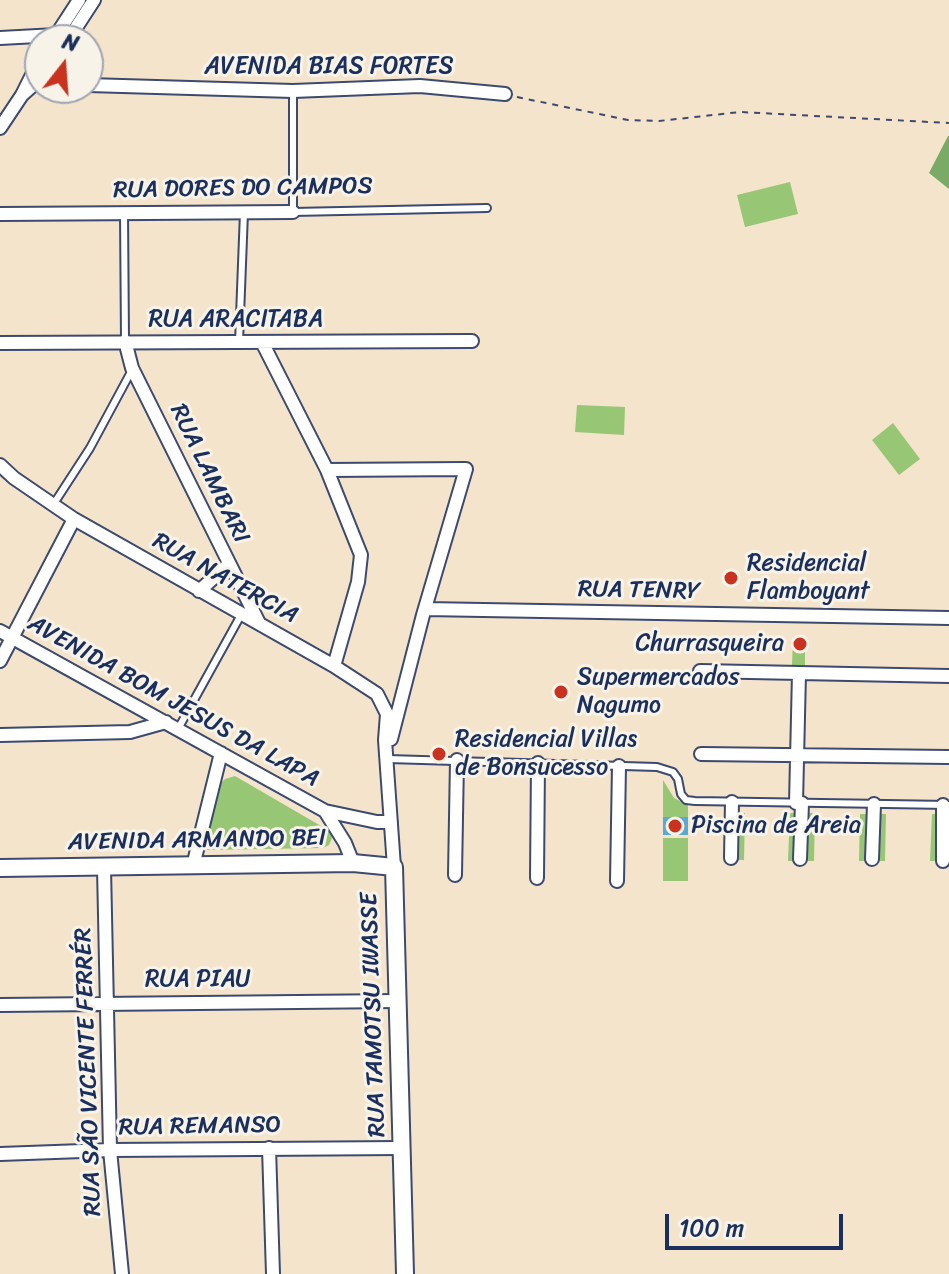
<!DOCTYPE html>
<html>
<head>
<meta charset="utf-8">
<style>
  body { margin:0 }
  #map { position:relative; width:949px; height:1274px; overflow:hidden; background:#f4e4cc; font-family:Sriracha,sans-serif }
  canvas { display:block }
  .north { position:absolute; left:24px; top:24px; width:80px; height:80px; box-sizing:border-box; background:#f7f3e8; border:2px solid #9fa5b1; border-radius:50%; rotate:17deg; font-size:22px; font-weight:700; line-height:32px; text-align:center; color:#1b2f5e }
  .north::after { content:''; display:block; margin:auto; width:28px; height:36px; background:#c8321e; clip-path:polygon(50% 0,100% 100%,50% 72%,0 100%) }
  .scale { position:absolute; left:665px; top:1214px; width:178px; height:36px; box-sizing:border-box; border:4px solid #1b2f5e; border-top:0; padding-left:10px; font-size:24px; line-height:28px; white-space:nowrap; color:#1b2f5e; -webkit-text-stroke:6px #f7f3e8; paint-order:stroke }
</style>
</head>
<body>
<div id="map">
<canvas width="949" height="1274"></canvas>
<div class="north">N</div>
<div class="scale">100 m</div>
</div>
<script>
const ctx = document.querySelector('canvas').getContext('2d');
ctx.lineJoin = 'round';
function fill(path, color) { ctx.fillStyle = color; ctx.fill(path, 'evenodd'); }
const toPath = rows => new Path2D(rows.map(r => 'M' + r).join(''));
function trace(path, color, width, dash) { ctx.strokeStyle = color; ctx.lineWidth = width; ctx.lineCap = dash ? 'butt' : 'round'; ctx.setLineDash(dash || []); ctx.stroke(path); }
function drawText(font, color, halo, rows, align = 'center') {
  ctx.font = font + ' Sriracha,sans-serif'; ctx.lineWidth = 6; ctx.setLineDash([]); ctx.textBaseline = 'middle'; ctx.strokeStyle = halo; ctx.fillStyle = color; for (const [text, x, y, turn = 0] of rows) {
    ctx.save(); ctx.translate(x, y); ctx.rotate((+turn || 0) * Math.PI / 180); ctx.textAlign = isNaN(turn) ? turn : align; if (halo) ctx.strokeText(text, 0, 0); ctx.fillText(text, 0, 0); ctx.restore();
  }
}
fill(toPath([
  [790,182,798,214,745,227,737,195],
  [577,405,625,407,624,435,575,432],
  [893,423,920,459,899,475,872,440],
  [793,637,805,637,805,665,792,665],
  [235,776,321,826,330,832,332,838,329,845,323,848,205,850,217,787,225,779],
  [663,780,674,798,688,805,688,817,663,817],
  [737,813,745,813,744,860,735,860],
  [790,813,798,813,797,861,788,861],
  [806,813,815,813,814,861,805,861],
  [860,814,869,814,868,861,859,861],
  [878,814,886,814,885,861,877,861],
  [932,814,941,814,940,861,930,861],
  [663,838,688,838,688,881,663,881]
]), '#97c675');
fill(toPath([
  [948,136,949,136,949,189,929,173]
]), '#79ab66');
fill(toPath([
  [663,817,688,817,688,835,663,835]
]), '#5aa9d4');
const service = toPath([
  [293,91,293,212,487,208],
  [124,213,125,341],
  [239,342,244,212],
  [53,505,90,448,132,370],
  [178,729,241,615],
  [388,759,657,767,673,772,678,779,681,794,686,800,695,801,949,805]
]);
const minor = toPath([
  [0,38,56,35],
  [53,40,79,0],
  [68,40,94,0],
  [88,85,293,91,420,86,505,94],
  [22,95,40,79],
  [0,128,22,95,40,59],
  [0,214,293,212],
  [125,341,132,368,259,623],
  [0,343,472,341],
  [263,344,327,470,361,555,358,582,334,666],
  [0,465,14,478,74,519,334,666,377,694,387,714,385,740,394,867],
  [327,470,466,469,423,615,391,739],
  [199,591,229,564],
  [425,609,949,618],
  [0,631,325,811,377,822,391,822],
  [0,661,74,519],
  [700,671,949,676],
  [0,735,130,732,166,722],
  [701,754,949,757],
  [796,803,799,673],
  [325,811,345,843,353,863],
  [731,858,732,802],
  [800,859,802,803],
  [872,859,874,804],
  [943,861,943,805],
  [193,866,221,753],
  [104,868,110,1150,122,1274],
  [455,875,457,760],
  [537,878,538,763],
  [617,881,619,766],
  [0,1005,397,1001],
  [269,1148,273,1274],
  [0,1154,110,1150,402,1148]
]);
const tertiary = toPath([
  [0,868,353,863,394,867,405,1274]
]);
trace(service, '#3c4a6e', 10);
trace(minor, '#3c4a6e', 16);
trace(tertiary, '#3c4a6e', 20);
trace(toPath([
  [517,97,628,120,659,121,740,112,949,123]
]), '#3c4a6e', 2, [6, 6]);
trace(service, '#fff', 6);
trace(minor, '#fff', 12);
trace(tertiary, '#fff', 16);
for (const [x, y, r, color] of [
  [731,578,8,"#c8321e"],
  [800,644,8,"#c8321e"],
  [561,692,8,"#c8321e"],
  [439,754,8,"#c8321e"],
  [675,826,8,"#c8321e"]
]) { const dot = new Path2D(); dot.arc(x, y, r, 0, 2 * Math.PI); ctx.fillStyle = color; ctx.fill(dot); trace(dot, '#f7f3e8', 3); }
drawText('24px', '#1b2f5e', '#f7f3e8', [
  ["AVENIDA BIAS FORTES",329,67],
  ["RUA DORES DO CAMPOS",243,189,-1],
  ["RUA ARACITABA",236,320],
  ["RUA LAMBARI",209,474,64],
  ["RUA NATERCIA",225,579,29],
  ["RUA TENRY",639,591,1],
  ["AVENIDA BOM JESUS DA LAPA",173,702,29],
  ["AVENIDA ARMANDO BEI",197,841,-1],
  ["RUA PIAU",198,980],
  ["RUA TAMOTSU IWASSE",374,1015,-92],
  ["RUA SÃO VICENTE FERRÉR",89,1072,-92],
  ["RUA REMANSO",200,1127,-1]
]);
drawText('24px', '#1b2f5e', '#f7f3e8', [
  ["Residencial",747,564],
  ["Flamboyant",747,592],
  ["Churrasqueira",784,644,"right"],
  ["Supermercados",577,678],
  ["Nagumo",577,706],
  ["Residencial Villas",455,740],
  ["de Bonsucesso",455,768],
  ["Piscina de Areia",691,826]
], 'left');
</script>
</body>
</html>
